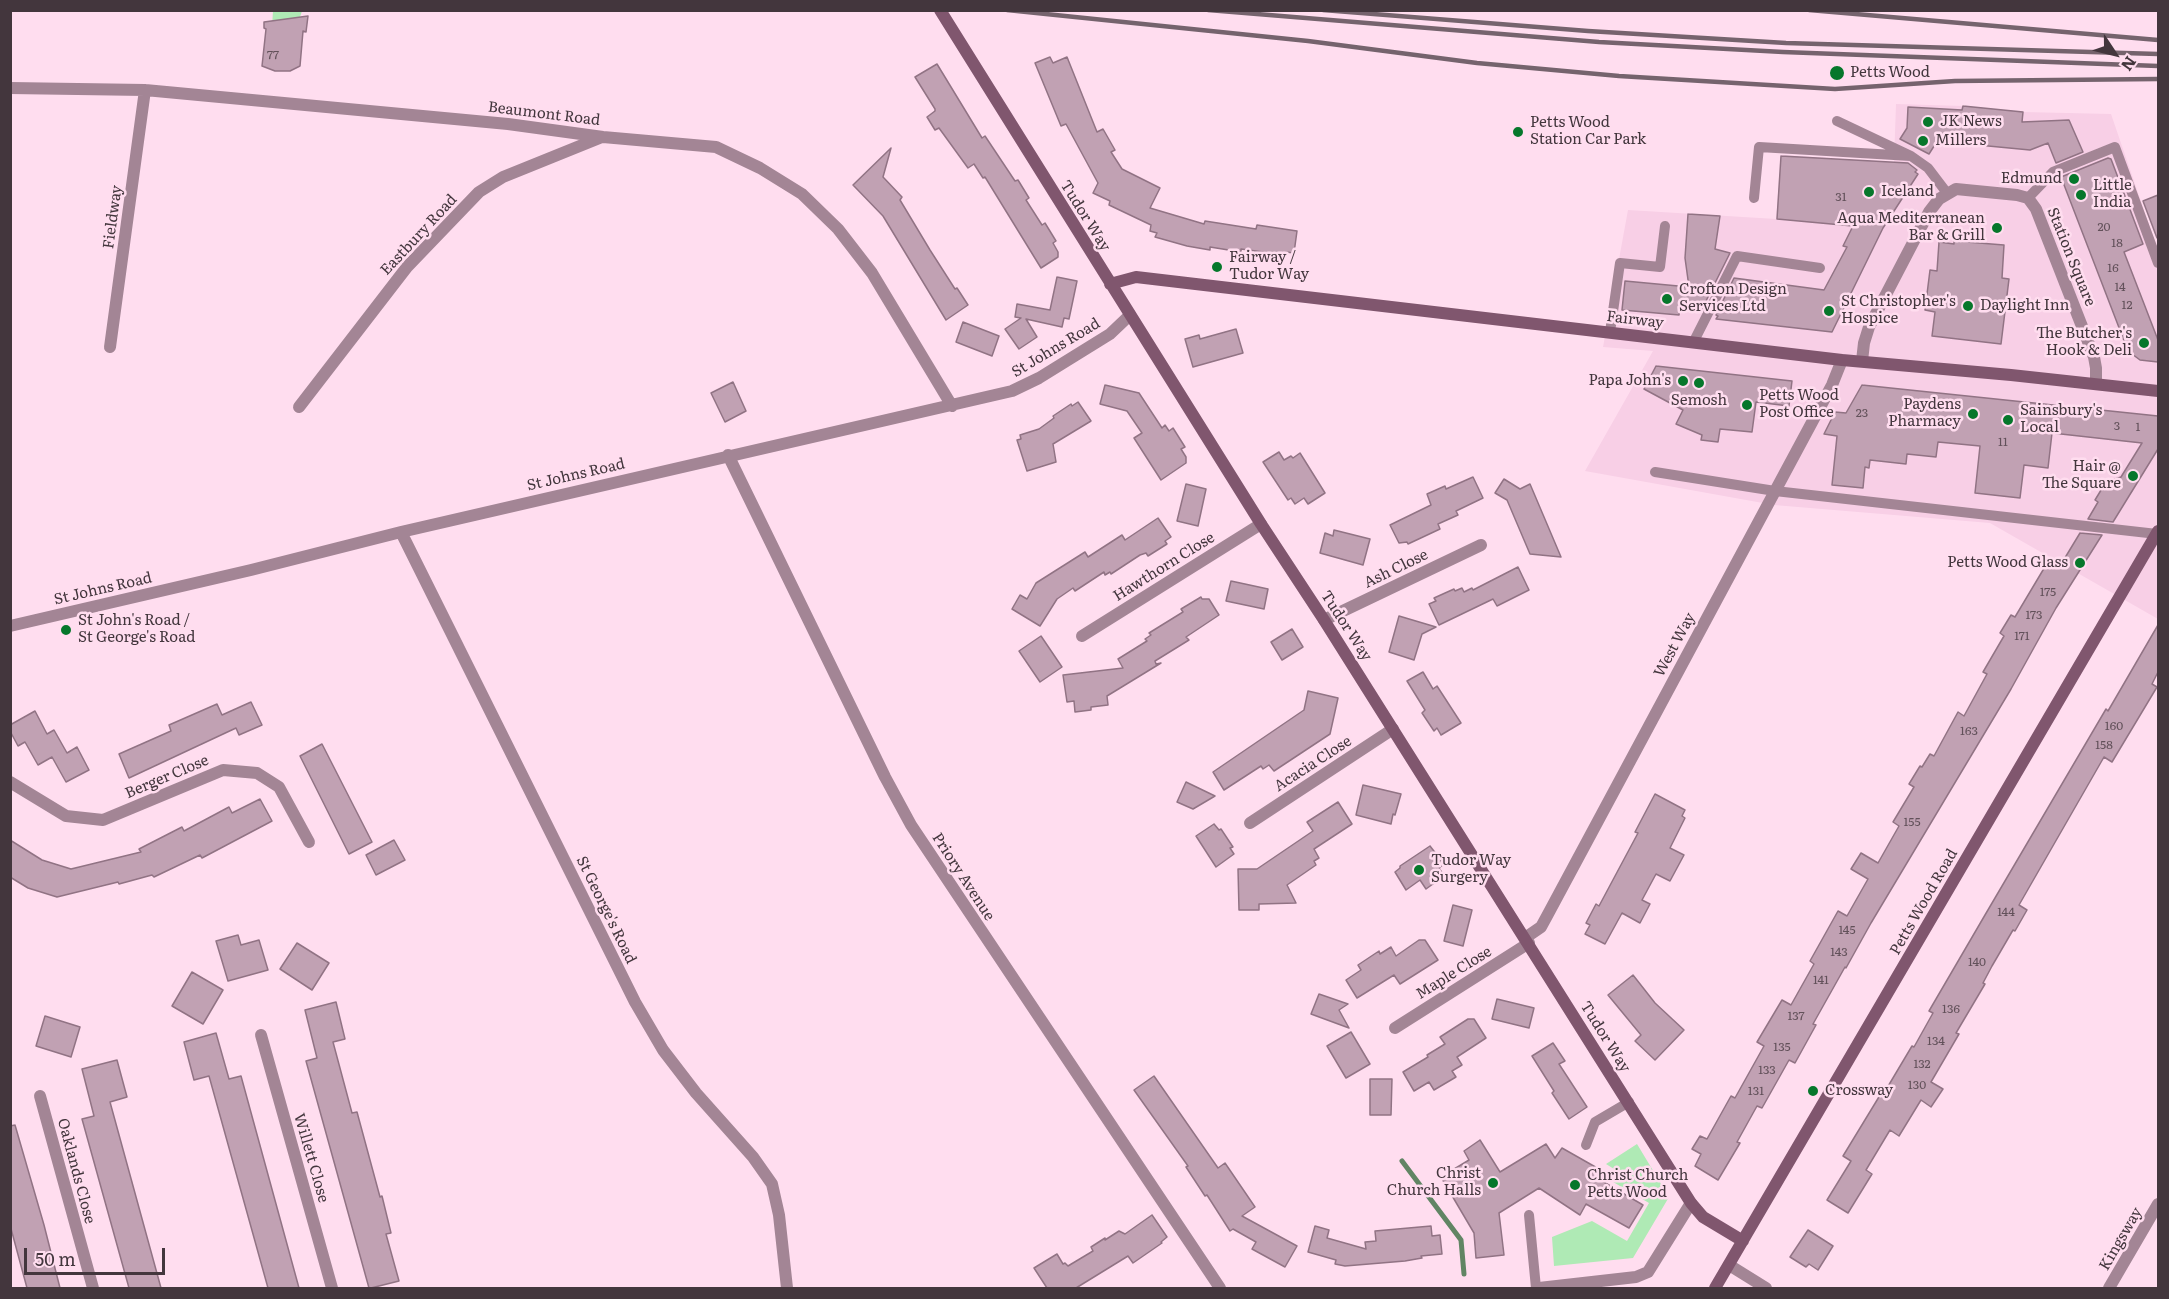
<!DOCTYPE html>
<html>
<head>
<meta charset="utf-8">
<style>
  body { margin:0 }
  #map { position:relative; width:2169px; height:1299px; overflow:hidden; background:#ffddef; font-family:Literata,serif }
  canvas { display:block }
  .frame { position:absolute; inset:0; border:12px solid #43363d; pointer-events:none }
  .north { position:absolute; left:2085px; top:24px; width:60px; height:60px; -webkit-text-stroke:4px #ffddef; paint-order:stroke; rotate:125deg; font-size:16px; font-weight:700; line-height:24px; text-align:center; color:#43363d }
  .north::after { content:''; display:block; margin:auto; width:21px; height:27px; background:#43363d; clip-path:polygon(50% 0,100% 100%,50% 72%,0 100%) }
  .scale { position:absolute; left:24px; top:1248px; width:141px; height:27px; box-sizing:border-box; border:3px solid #43363d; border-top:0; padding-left:8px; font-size:18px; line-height:21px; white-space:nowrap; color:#43363d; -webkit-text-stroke:4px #ffddef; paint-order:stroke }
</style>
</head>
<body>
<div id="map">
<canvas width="2169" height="1299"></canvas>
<div class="frame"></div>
<div class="north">N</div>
<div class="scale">50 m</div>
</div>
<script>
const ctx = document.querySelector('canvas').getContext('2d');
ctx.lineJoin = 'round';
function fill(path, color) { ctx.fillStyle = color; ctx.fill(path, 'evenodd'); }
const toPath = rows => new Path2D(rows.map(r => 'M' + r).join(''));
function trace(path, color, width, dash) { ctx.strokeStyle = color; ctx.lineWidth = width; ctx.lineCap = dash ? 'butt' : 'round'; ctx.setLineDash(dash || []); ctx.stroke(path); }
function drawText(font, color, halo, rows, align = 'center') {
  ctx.font = font + ' Literata,serif'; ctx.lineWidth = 5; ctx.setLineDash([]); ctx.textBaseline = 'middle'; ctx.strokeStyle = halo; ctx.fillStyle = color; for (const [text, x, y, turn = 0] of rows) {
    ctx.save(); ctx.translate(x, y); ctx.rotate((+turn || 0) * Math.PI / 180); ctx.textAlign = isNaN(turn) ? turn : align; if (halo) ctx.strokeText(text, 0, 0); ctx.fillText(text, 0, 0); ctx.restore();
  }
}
fill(toPath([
  [1896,104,1963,106,2023,112,2111,114,2158,251,2158,619,1990,523,1774,505,1585,471,1653,351,1603,347,1628,210,1776,219,1781,155,1894,162]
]), '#f8cfe6');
fill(toPath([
  [269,11,308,11,302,11,300,17,272,27,273,11],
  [1637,1144,1669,1197,1633,1258,1554,1266,1552,1237,1592,1221,1627,1241,1649,1203,1608,1179,1614,1169,1606,1164]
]), '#afeab5');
trace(toPath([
  [1402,1161,1461,1240,1464,1274]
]), '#618564', 5);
const building = toPath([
  [308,16,306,32,303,31,300,66,290,71,275,71,262,66,266,29,264,28,264,22,308,16],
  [1050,57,1053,63,1067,57,1097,132,1103,129,1115,150,1111,152,1122,169,1160,188,1150,208,1204,224,1205,221,1256,229,1257,225,1297,231,1294,253,1286,252,1285,255,1241,249,1241,252,1210,247,1210,250,1187,246,1155,237,1157,233,1150,231,1151,225,1109,205,1110,201,1093,193,1098,183,1066,124,1061,126,1035,63,1050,57],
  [937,64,982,138,985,136,1015,181,1018,180,1029,198,1026,200,1042,225,1045,223,1056,241,1053,243,1058,252,1058,257,1041,268,985,177,983,178,974,164,968,168,939,128,935,130,927,117,935,111,935,109,915,77,937,64],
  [1963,106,2023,112,2022,122,2069,120,2083,152,2056,163,2048,143,2030,150,1957,143,1936,143,1929,154,1900,139,1907,128,1908,107,1962,110,1963,106],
  [891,148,883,177,902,197,900,200,930,250,955,289,957,288,968,305,946,320,883,216,853,185,891,148],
  [1781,156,1908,163,1917,170,1915,172,1918,174,1883,228,1832,332,1716,319,1718,316,1716,315,1734,278,1824,290,1847,247,1843,246,1853,226,1777,219,1781,156],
  [2108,158,2111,159,2143,244,2124,252,2158,340,2158,362,2140,360,2128,351,2061,177,2108,158],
  [2158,195,2158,238,2157,238,2143,201,2158,195],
  [1688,214,1720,216,1715,249,1730,253,1702,309,1681,299,1679,315,1622,310,1625,281,1689,287,1685,258,1688,214],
  [1954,241,2004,245,2002,278,2009,279,2001,344,1932,336,1935,312,1925,310,1930,270,1937,271,1939,242,1954,244,1954,241],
  [1057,277,1077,281,1069,319,1064,318,1062,327,1026,319,1037,337,1019,349,1005,329,1021,318,1015,317,1017,304,1050,310,1057,277],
  [963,322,999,336,992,356,956,342,963,322],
  [1236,329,1243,353,1193,367,1185,339,1199,335,1200,339,1236,329],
  [1656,366,1792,381,1789,406,1756,402,1752,432,1720,429,1718,442,1701,440,1702,435,1676,424,1683,410,1644,389,1656,366],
  [733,382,746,411,725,422,711,393,733,382],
  [1105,385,1139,393,1162,428,1165,425,1169,431,1173,428,1185,447,1181,449,1186,457,1186,463,1161,480,1134,438,1142,433,1127,411,1100,404,1105,385],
  [1862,385,2158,416,2158,449,2113,522,2088,519,2098,502,2095,500,2106,482,2121,477,2142,443,2052,433,2048,468,2024,465,2020,498,1975,493,1980,446,1938,442,1936,457,1907,454,1906,464,1870,460,1869,468,1865,467,1863,488,1832,485,1837,436,1824,434,1835,412,1846,413,1862,385],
  [1078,402,1091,421,1053,444,1056,462,1027,471,1017,440,1021,439,1020,435,1039,429,1054,418,1053,416,1071,404,1072,406,1078,402],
  [1279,452,1284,460,1291,456,1293,458,1300,453,1325,493,1308,504,1304,498,1295,504,1291,498,1288,500,1263,462,1279,452],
  [1473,477,1483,498,1456,511,1458,515,1438,524,1440,529,1408,544,1407,542,1399,543,1390,525,1431,505,1427,494,1445,486,1446,489,1473,477],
  [1504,479,1520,489,1530,484,1561,557,1530,554,1507,500,1495,493,1504,479],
  [1186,484,1206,489,1198,526,1177,521,1186,484],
  [1158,518,1171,537,1165,541,1167,544,1148,556,1146,553,1140,555,1111,574,1110,572,1105,575,1104,572,1075,591,1073,588,1057,599,1040,626,1012,609,1020,595,1027,599,1036,583,1085,552,1088,557,1122,535,1125,540,1158,518],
  [1334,530,1370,539,1363,565,1320,553,1325,533,1333,536,1334,530],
  [2080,533,2102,535,2056,608,2011,689,1871,923,1846,968,1845,967,1813,1024,1816,1025,1795,1063,1789,1060,1762,1108,1757,1106,1737,1142,1740,1143,1718,1180,1695,1166,1701,1154,1692,1149,1700,1136,1707,1139,1731,1096,1735,1098,1764,1046,1757,1042,1782,1000,1791,1005,1814,964,1810,961,1838,911,1847,916,1868,879,1851,869,1861,853,1878,863,1899,826,1893,822,1914,787,1909,784,1920,766,1922,767,1930,754,1934,756,1958,712,1964,716,1987,674,1983,672,2004,636,2000,633,2011,615,2015,617,2049,560,2060,566,2080,533],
  [1518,567,1529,590,1497,606,1493,599,1439,625,1429,604,1436,601,1434,598,1454,589,1455,591,1462,588,1464,592,1472,588,1473,590,1518,567],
  [1231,581,1268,589,1264,609,1226,601,1231,581],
  [1201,597,1202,599,1209,599,1219,615,1186,637,1189,640,1155,661,1156,664,1161,663,1107,696,1108,705,1091,707,1091,710,1075,712,1074,701,1067,702,1063,675,1123,668,1118,659,1147,641,1145,639,1151,635,1149,633,1183,612,1181,609,1201,597],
  [1399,616,1436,627,1422,634,1414,660,1389,652,1399,616],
  [2158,625,2158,672,2152,684,2157,687,2112,762,2104,757,2019,905,2027,910,2015,931,2013,930,1992,966,1983,983,1985,984,1956,1033,1959,1034,1931,1082,1943,1089,1931,1107,1921,1100,1899,1136,1890,1130,1866,1170,1872,1174,1848,1213,1827,1200,1851,1161,1843,1156,1885,1087,1887,1088,1912,1046,1914,1047,1933,1013,1929,1011,1985,915,2106,709,2108,711,2158,625],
  [1292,629,1303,647,1282,660,1271,642,1292,629],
  [1041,636,1062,667,1040,682,1019,651,1041,636],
  [1423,672,1433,689,1437,686,1461,723,1441,735,1437,728,1434,731,1422,713,1425,710,1407,681,1423,672],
  [1308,691,1338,698,1330,734,1274,771,1269,765,1263,769,1261,766,1224,790,1213,772,1304,710,1308,691],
  [251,702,262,725,239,735,236,728,129,778,119,754,171,731,169,725,217,704,222,715,251,702],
  [35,711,47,734,54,730,67,753,77,747,89,770,66,782,52,757,38,765,25,742,18,746,10,731,10,725,35,711],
  [322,744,372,842,349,854,300,756,322,744],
  [1186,782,1215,796,1193,809,1177,802,1186,782],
  [1363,785,1401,794,1395,815,1393,814,1391,824,1356,815,1363,785],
  [1655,794,1685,810,1682,816,1685,818,1670,848,1684,855,1670,881,1656,874,1642,900,1650,904,1640,923,1622,913,1605,944,1585,934,1590,925,1586,923,1596,904,1599,906,1638,833,1635,832,1655,794],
  [260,799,272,821,202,858,200,855,154,877,152,875,119,884,118,882,57,897,28,888,10,877,10,840,42,860,71,869,141,852,139,849,182,827,184,831,229,807,232,813,260,799],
  [1338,802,1352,824,1314,849,1319,858,1314,861,1316,865,1287,885,1296,903,1259,904,1259,910,1239,910,1238,869,1257,869,1313,831,1307,822,1338,802],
  [1214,824,1219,830,1221,829,1233,847,1230,848,1234,854,1216,867,1196,836,1214,824],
  [394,840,405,860,376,875,366,855,394,840],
  [1430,846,1444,864,1439,868,1444,876,1426,889,1420,880,1406,890,1395,872,1400,868,1400,866,1430,846],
  [1453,905,1472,910,1463,946,1444,941,1453,905],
  [238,935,241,945,259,940,268,970,228,981,216,941,238,935],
  [1419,940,1425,940,1438,960,1400,984,1394,975,1357,998,1346,980,1361,970,1358,965,1379,951,1380,954,1391,947,1396,956,1419,940],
  [297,943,329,963,312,990,280,969,297,943],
  [192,972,223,990,203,1024,172,1006,192,972],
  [1633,975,1655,1003,1684,1030,1655,1060,1635,1041,1641,1035,1608,995,1633,975],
  [1319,994,1348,1004,1339,1010,1349,1028,1311,1014,1319,994],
  [1497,999,1534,1008,1529,1028,1492,1019,1497,999],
  [336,1002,345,1039,333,1042,352,1113,357,1112,380,1197,382,1196,391,1233,386,1234,399,1281,371,1288,369,1288,306,1061,317,1058,305,1010,336,1002],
  [45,1016,80,1027,71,1057,36,1046,45,1016],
  [1468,1019,1474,1019,1486,1038,1457,1057,1462,1065,1452,1071,1456,1077,1434,1090,1429,1082,1414,1091,1403,1072,1428,1057,1427,1055,1445,1044,1440,1037,1468,1019],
  [1351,1032,1370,1064,1346,1078,1327,1046,1351,1032],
  [216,1033,229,1079,241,1076,299,1288,268,1288,209,1076,194,1080,184,1042,216,1033],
  [1553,1043,1565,1061,1559,1064,1587,1107,1569,1119,1552,1093,1554,1091,1532,1056,1553,1043],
  [117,1060,127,1097,110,1102,161,1288,129,1288,82,1119,94,1116,82,1069,117,1060],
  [1154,1076,1218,1168,1225,1163,1255,1207,1242,1216,1297,1246,1285,1267,1252,1249,1256,1242,1233,1229,1230,1231,1207,1195,1205,1196,1186,1167,1188,1166,1134,1090,1154,1076],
  [1370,1079,1392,1079,1391,1115,1370,1115,1370,1079],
  [15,1125,44,1225,60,1288,27,1288,10,1225,10,1126,15,1125],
  [1480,1140,1500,1172,1546,1144,1555,1158,1562,1148,1606,1173,1602,1181,1643,1205,1629,1228,1586,1204,1580,1215,1539,1188,1499,1213,1504,1255,1476,1258,1474,1233,1441,1177,1469,1160,1464,1151,1480,1140],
  [1152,1215,1167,1237,1161,1242,1162,1243,1133,1263,1128,1256,1076,1288,1047,1288,1034,1268,1057,1254,1063,1264,1065,1263,1068,1266,1093,1251,1091,1247,1105,1238,1105,1240,1119,1231,1125,1234,1152,1215],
  [1315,1226,1329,1230,1327,1238,1366,1249,1365,1242,1376,1241,1375,1231,1431,1226,1432,1236,1440,1235,1442,1254,1421,1256,1422,1258,1405,1261,1345,1266,1335,1264,1336,1260,1308,1252,1315,1226],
  [1808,1230,1833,1246,1818,1270,1809,1264,1806,1267,1790,1257,1808,1230]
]);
fill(building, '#c1a1b3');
trace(building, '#917384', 1.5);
trace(toPath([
  [1837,121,1911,156,1928,168,1947,193],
  [1754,198,1759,147,1911,156],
  [2028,198,2053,172,2115,147,2158,263],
  [1610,332,1620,263,1660,267,1665,226],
  [1693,343,1737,256,1820,268],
  [1655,472,1775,491,2157,534],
  [1586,1145,1595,1122,1629,1102],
  [1529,1215,1536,1288]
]), '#a38595', 10);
trace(toPath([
  [10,88,145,90,508,124,603,137,716,147,760,168,802,194,838,229,872,273,952,406],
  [110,347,145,90],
  [1862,361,1864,343,1869,327,1929,212,1939,199,1956,189,2017,195,2028,198,2036,209,2094,357,2096,368,2096,384],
  [299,407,407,267,479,192,503,177,602,137],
  [728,455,885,777,911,825,1220,1288],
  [401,532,635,1002,663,1050,696,1093,753,1157,772,1184,779,1215,787,1288],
  [1324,620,1481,545],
  [10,626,251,570,401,532,1012,391,1039,378,1110,334,1130,315],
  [1082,636,1261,524],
  [10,782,66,816,103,820,223,770,257,773,279,787,309,842],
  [1250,823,1393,729],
  [1525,938,1541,927,1547,916,1832,385,1842,360],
  [1395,1028,1529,943],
  [261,1035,332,1288],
  [40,1096,93,1288],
  [1729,1265,1766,1288],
  [1539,1288,1636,1277,1648,1272,1691,1203],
  [2109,1288,2158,1204]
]), '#a38595', 12);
trace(toPath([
  [940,10,1261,524,1324,620,1691,1203,1703,1217,1743,1241],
  [1110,284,1136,277,1842,360,2011,375,2158,391],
  [1715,1288,2158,531]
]), '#80566e', 12);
trace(toPath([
  [1007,10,1308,41,1477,63,1619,76,1835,89,1955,81,2158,79],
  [1208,10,1599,42,1783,52,2158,66],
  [1323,10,1588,31,1786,43,2158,54],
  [1809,10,2158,40]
]), '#75636d', 4.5);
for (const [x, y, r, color] of [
  [1837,73,8,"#06772b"],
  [1928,122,6,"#06772b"],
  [1518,132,6,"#06772b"],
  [1923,141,6,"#06772b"],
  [2074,179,6,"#06772b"],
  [1869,192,6,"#06772b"],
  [2081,195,6,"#06772b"],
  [1997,228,6,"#06772b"],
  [1217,267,6,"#06772b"],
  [1667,299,6,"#06772b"],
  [1968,306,6,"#06772b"],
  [1829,311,6,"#06772b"],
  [2144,343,6,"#06772b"],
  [1683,381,6,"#06772b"],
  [1699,383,6,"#06772b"],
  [1747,405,6,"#06772b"],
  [1973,414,6,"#06772b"],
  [2008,420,6,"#06772b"],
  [2133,476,6,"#06772b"],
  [2080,563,6,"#06772b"],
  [66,630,6,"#06772b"],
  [1419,870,6,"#06772b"],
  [1813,1091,6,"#06772b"],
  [1493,1183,6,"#06772b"],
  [1575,1185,6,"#06772b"]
]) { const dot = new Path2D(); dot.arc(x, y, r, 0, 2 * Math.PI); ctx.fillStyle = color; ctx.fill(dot); trace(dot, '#ffddef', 2); }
drawText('12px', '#62515a', null, [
  ["77",273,55],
  ["31",1841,197],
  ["20",2104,227],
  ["18",2117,243],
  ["16",2113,268],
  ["14",2120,287],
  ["12",2127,305],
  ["23",1862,413],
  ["3",2117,426],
  ["1",2138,427],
  ["11",2003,442],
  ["175",2048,592],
  ["173",2034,615],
  ["171",2022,636],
  ["160",2114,726],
  ["163",1969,731],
  ["158",2104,745],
  ["155",1912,822],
  ["144",2006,912],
  ["145",1847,930],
  ["143",1839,952],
  ["140",1977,962],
  ["141",1821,980],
  ["136",1951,1009],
  ["137",1796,1016],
  ["134",1936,1041],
  ["135",1782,1047],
  ["132",1922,1064],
  ["133",1767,1070],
  ["130",1917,1085],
  ["131",1756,1091]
]);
drawText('15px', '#43363d', '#ffddef', [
  ["Petts Wood",1850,73],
  ["JK News",1940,122],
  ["Petts Wood",1530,123],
  ["Station Car Park",1530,140],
  ["Millers",1935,141],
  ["Edmund",2062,179,"right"],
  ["Little",2093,186],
  ["India",2093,203],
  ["Iceland",1881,192],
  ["Aqua Mediterranean",1985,219,"right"],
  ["Bar & Grill",1985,236,"right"],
  ["Fairway /",1229,258],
  ["Tudor Way",1229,275],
  ["Crofton Design",1679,290],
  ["Services Ltd",1679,307],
  ["St Christopher's",1841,302],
  ["Hospice",1841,319],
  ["Daylight Inn",1980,306],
  ["The Butcher's",2132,334,"right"],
  ["Hook & Deli",2132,351,"right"],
  ["Papa John's",1671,381,"right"],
  ["Petts Wood",1759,396],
  ["Post Office",1759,413],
  ["Semosh",1699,401,"center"],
  ["Paydens",1961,405,"right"],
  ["Pharmacy",1961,422,"right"],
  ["Sainsbury's",2020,411],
  ["Local",2020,428],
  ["Hair @",2121,467,"right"],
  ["The Square",2121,484,"right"],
  ["Petts Wood Glass",2068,563,"right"],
  ["St John's Road /",78,621],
  ["St George's Road",78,638],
  ["Tudor Way",1431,861],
  ["Surgery",1431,878],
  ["Crossway",1825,1091],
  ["Christ",1481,1174,"right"],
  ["Church Halls",1481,1191,"right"],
  ["Christ Church",1587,1176],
  ["Petts Wood",1587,1193]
], 'left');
drawText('15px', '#43363d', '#ffddef', [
  ["Beaumont Road",544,114,7],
  ["Tudor Way",1085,216,58],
  ["Fieldway",113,217,-82],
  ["Eastbury Road",419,235,-47],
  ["Station Square",2071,257,68],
  ["Fairway",1635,320,7],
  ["St Johns Road",1056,348,-31],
  ["St Johns Road",576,475,-13],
  ["Hawthorn Close",1164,567,-32],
  ["Ash Close",1396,569,-26],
  ["St Johns Road",103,589,-13],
  ["Tudor Way",1346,626,57],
  ["West Way",1675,645,-62],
  ["Acacia Close",1313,764,-33],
  ["Berger Close",167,777,-23],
  ["Priory Avenue",963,877,57],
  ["Petts Wood Road",1924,902,-60],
  ["St George's Road",606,910,64],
  ["Maple Close",1454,973,-32],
  ["Tudor Way",1605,1037,58],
  ["Willett Close",311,1158,74],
  ["Oaklands Close",76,1171,75],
  ["Kingsway",2121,1239,-60]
]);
</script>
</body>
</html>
